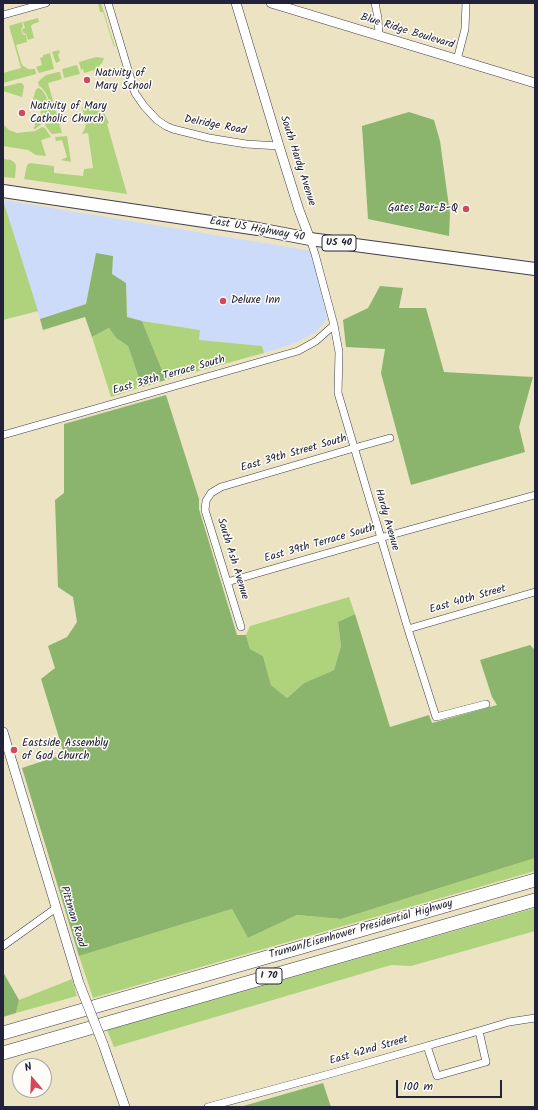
<!DOCTYPE html>
<html>
<head>
<meta charset="utf-8">
<style>
  body { margin:0 }
  #map { position:relative; width:538px; height:1110px; overflow:hidden; background:#ece3c3; font-family:Kalam,sans-serif }
  canvas { display:block }
  .frame { position:absolute; inset:0; border:4px solid #22223b; pointer-events:none }
  .north { position:absolute; left:12px; top:1058px; width:40px; height:40px; box-sizing:border-box; background:#fdfcf7; border:1px solid #a5a5ac; border-radius:50%; rotate:341deg; font-size:11px; font-weight:700; line-height:16px; text-align:center; color:#22223b }
  .north::after { content:''; display:block; margin:auto; width:14px; height:18px; background:#d1495b; clip-path:polygon(50% 0,100% 100%,50% 72%,0 100%) }
  .scale { position:absolute; left:396px; top:1080px; width:106px; height:18px; box-sizing:border-box; border:2px solid #22223b; border-top:0; padding-left:5px; font-size:12px; line-height:14px; white-space:nowrap; color:#22223b; -webkit-text-stroke:3px #fdfcf7; paint-order:stroke }
</style>
</head>
<body>
<div id="map">
<canvas width="538" height="1110"></canvas>
<div class="frame"></div>
<div class="north">N</div>
<div class="scale">100 m</div>
</div>
<script>
const ctx = document.querySelector('canvas').getContext('2d');
ctx.lineJoin = 'round';
function fill(path, color) { ctx.fillStyle = color; ctx.fill(path, 'evenodd'); }
const toPath = rows => new Path2D(rows.map(r => 'M' + r).join(''));
function trace(path, color, width, dash) { ctx.strokeStyle = color; ctx.lineWidth = width; ctx.lineCap = dash ? 'butt' : 'round'; ctx.setLineDash(dash || []); ctx.stroke(path); }
function drawText(font, color, halo, rows, align = 'center') {
  ctx.font = font + ' Kalam,sans-serif'; ctx.lineWidth = 3; ctx.setLineDash([]); ctx.textBaseline = 'middle'; ctx.strokeStyle = halo; ctx.fillStyle = color; for (const [text, x, y, turn = 0] of rows) {
    ctx.save(); ctx.translate(x, y); ctx.rotate((+turn || 0) * Math.PI / 180); ctx.textAlign = isNaN(turn) ? turn : align; if (halo) ctx.strokeText(text, 0, 0); ctx.fillText(text, 0, 0); ctx.restore();
  }
}
fill(toPath([
  [3,200,312,251,327,319,316,332,295,343,264,353,262,346,199,340,200,330,142,321,127,317,126,283,112,274,96,253,86,304,40,319]
]), '#ccdbf9');
fill(toPath([
  [98,3,101,3,115,47,114,47,103,12,100,12],
  [38,18,39,22,33,24,31,26,34,38,28,40,26,34,23,33,22,29,25,28,23,22],
  [22,22,23,27,21,29,22,33,24,35,26,35,27,42,16,45,22,65,28,69,35,69,36,73,36,74,3,83,3,73,21,68,9,26],
  [59,50,60,53,58,54,60,61,56,63,52,52],
  [50,53,54,69,39,73,36,67,42,65,40,58,43,57,43,55],
  [96,57,104,58,102,63,99,66,98,69,84,73,83,69,81,70,79,62],
  [77,65,80,74,64,78,62,69],
  [58,72,60,72,62,79,48,83,62,133,52,134,50,132,45,125,46,119,44,114,44,111,43,113,45,119,44,122,34,130,34,127,35,126,35,116,41,116,40,101,33,99,36,89,39,88,42,90,46,96,48,104,46,109,50,104,47,95,42,88,39,86,38,82,41,79,46,75],
  [19,83,22,83,24,86,22,97,3,91,3,87],
  [99,102,109,123,107,124,127,194,24,179,27,165,30,163,54,166,54,173,83,176,84,169,93,168,88,133,82,134,85,128,86,123,82,107],
  [3,124,9,130,17,133,35,131,42,127,45,128,51,137,41,140,46,156,36,155,28,150,3,146],
  [67,136,71,162,61,160,67,157,62,140,56,141,55,137],
  [3,159,11,160,15,163,16,166,15,178,3,177],
  [3,200,38,311,3,320],
  [142,321,200,330,199,340,262,346,264,353,166,380],
  [109,328,116,338,128,346,142,387,111,397,92,337],
  [349,597,355,614,338,622,341,646,334,670,304,683,287,698,271,685,263,656,250,649,246,635,250,626],
  [535,858,535,871,93,998,79,956,232,909,248,938,297,915,341,919],
  [535,908,535,931,411,966,391,965,114,1047,107,1030],
  [72,979,77,996,16,1013,19,1000]
]), '#afd37c');
fill(toPath([
  [409,112,434,120,440,141,450,214,449,236,368,219,362,126],
  [96,253,113,256,112,274,126,283,127,317,142,321,166,380,142,387,128,346,116,338,109,328,92,337,85,317,43,330,40,319,86,304],
  [380,286,403,288,399,308,426,308,444,372,533,377,519,427,525,452,411,485,381,373,385,349,346,347,343,320,368,308],
  [166,395,199,499,199,509,237,635,246,635,250,649,263,656,271,685,287,698,304,683,334,670,341,646,338,622,355,614,390,727,429,715,432,723,497,705,492,697,480,660,530,645,535,650,535,858,341,919,297,915,248,938,232,909,79,956,22,768,64,754,41,679,55,668,48,646,67,637,77,622,73,597,58,587,55,500,64,493,64,424],
  [3,972,19,1000,16,1013,3,1017],
  [323,1083,331,1107,240,1107]
]), '#8bb56c');
const minor = toPath([
  [108,3,135,93,144,106,157,120,166,126,173,129,209,138,246,144,279,146],
  [375,3,378,18,379,36],
  [3,15,46,3],
  [457,60,465,29,466,3],
  [310,239,315,254,334,325,339,352,338,393,408,629,436,717,486,704],
  [3,435,298,351,316,341,334,325],
  [227,582,380,538,535,495],
  [241,627,205,510,206,501,211,493,221,487,354,448,390,438],
  [408,629,535,592],
  [3,946,56,908],
  [427,1046,437,1076,486,1062,479,1031],
  [208,1107,333,1073,479,1031,509,1022,535,1018]
]);
const tertiary = toPath([
  [236,3,279,146,299,210,310,239],
  [271,3,535,83],
  [3,732,79,983],
  [103,1044,125,1107]
]);
const primary = toPath([
  [3,191,258,229,310,239,535,269]
]);
const motorway = toPath([
  [3,1033,535,880],
  [3,1053,535,900]
]);
trace(minor, '#403f4f', 8);
trace(tertiary, '#403f4f', 10);
trace(primary, '#403f4f', 14);
trace(motorway, '#403f4f', 14);
trace(minor, '#fff', 7);
trace(tertiary, '#fff', 9);
trace(primary, '#fff', 12);
trace(motorway, '#fff', 13);
const tertiaryBridge = toPath([
  [79,983,103,1044]
]);
trace(tertiaryBridge, '#403f4f', 10, []);
trace(tertiaryBridge, '#fff', 9);
for (const [x, y, r, color] of [
  [87,80,4,"#d1495b"],
  [22,113,4,"#d1495b"],
  [466,209,4,"#d1495b"],
  [223,301,4,"#d1495b"],
  [14,750,4,"#d1495b"]
]) { const dot = new Path2D(); dot.arc(x, y, r, 0, 2 * Math.PI); ctx.fillStyle = color; ctx.fill(dot); trace(dot, '#fdfcf7', 1.5); }
for (const [x, y, w] of [
  [339,243,34],
  [269,976,26]
]) { const box = new Path2D(); box.roundRect(x - w / 2, y - 8, w, 16, 3); ctx.fillStyle = '#fdfcf7'; ctx.fill(box); trace(box, '#22223b', 1); }
drawText('bold 10px', '#22223b', null, [
  ["US 40",339,243],
  ["I 70",269,976]
]);
drawText('11px', '#22223b', '#fdfcf7', [
  ["Blue Ridge Boulevard",407,32,17],
  ["Delridge Road",215,126,11],
  ["South Hardy Avenue",297,161,72],
  ["East US Highway 40",257,230,10],
  ["East 38th Terrace South",169,376,-16],
  ["East 39th Street South",294,454,-16],
  ["Hardy Avenue",386,520,74],
  ["East 39th Terrace South",320,544,-16],
  ["South Ash Avenue",232,559,73],
  ["East 40th Street",468,600,-16],
  ["Pittman Road",72,917,73],
  ["Truman/Eisenhower Presidential Highway",361,930,-16],
  ["East 42nd Street",369,1051,-16]
]);
drawText('11px', '#22223b', '#fdfcf7', [
  ["Nativity of",95,74],
  ["Mary School",95,87],
  ["Nativity of Mary",30,107],
  ["Catholic Church",30,120],
  ["Gates Bar-B-Q",458,209,"right"],
  ["Deluxe Inn",231,301],
  ["Eastside Assembly",22,744],
  ["of God Church",22,757]
], 'left');
</script>
</body>
</html>
